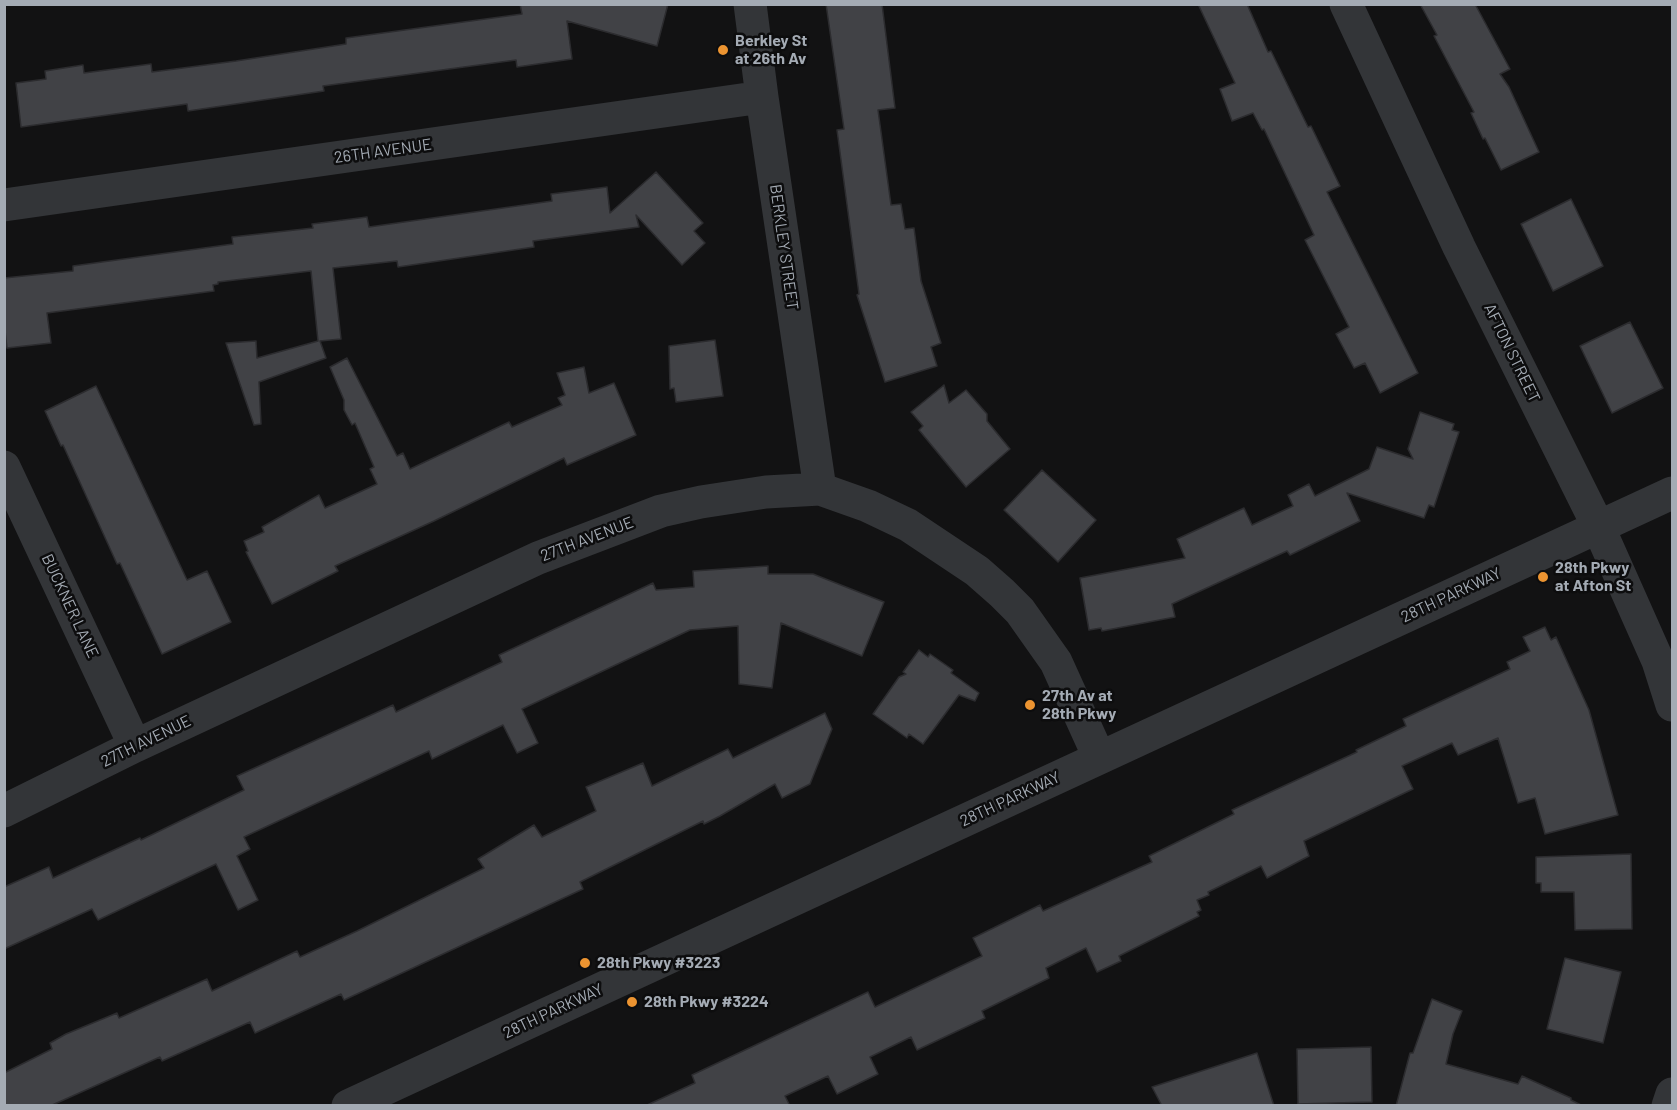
<!DOCTYPE html>
<html>
<head>
<meta charset="utf-8">
<style>
  body { margin:0 }
  #map { position:relative; width:1677px; height:1110px; overflow:hidden; background:#121213; font-family:Barlow,sans-serif }
  canvas { display:block }
  .frame { position:absolute; inset:0; border:6px solid #a4abb4; pointer-events:none }
</style>
</head>
<body>
<div id="map">
<canvas width="1677" height="1110"></canvas>
<div class="frame"></div>
</div>
<script>
const ctx = document.querySelector('canvas').getContext('2d');
ctx.lineJoin = 'round';
function fill(path, color) { ctx.fillStyle = color; ctx.fill(path, 'evenodd'); }
const toPath = rows => new Path2D(rows.map(r => 'M' + r).join(''));
function trace(path, color, width, dash) { ctx.strokeStyle = color; ctx.lineWidth = width; ctx.lineCap = dash ? 'butt' : 'round'; ctx.setLineDash(dash || []); ctx.stroke(path); }
function drawText(font, color, halo, rows, align = 'center') {
  ctx.font = font + ' Barlow,sans-serif'; ctx.lineWidth = 5; ctx.setLineDash([]); ctx.textBaseline = 'middle'; ctx.strokeStyle = halo; ctx.fillStyle = color; for (const [text, x, y, turn = 0] of rows) {
    ctx.save(); ctx.translate(x, y); ctx.rotate((+turn || 0) * Math.PI / 180); ctx.textAlign = isNaN(turn) ? turn : align; if (halo) ctx.strokeText(text, 0, 0); ctx.fillText(text, 0, 0); ctx.restore();
  }
}
const building = toPath([
  [520,4,668,4,657,46,567,21,572,59,517,67,516,60,323,86,324,91,188,111,187,104,21,127,16,83,46,79,45,71,83,65,84,73,151,64,152,72,236,61,346,44,346,38,522,14,520,4],
  [826,4,882,4,895,108,878,110,891,205,901,204,905,229,914,228,921,281,941,343,931,347,937,366,885,382,857,295,859,294,837,130,844,129,826,4],
  [1198,4,1247,4,1268,52,1271,51,1308,127,1311,126,1340,186,1327,192,1418,373,1380,393,1365,363,1354,368,1336,334,1349,327,1305,240,1314,235,1264,129,1262,130,1253,113,1232,121,1220,89,1235,83,1198,4],
  [1420,4,1475,4,1510,69,1500,74,1509,87,1539,152,1501,170,1485,138,1483,139,1471,113,1474,112,1434,36,1437,35,1420,4],
  [656,172,703,223,694,231,705,243,682,265,636,215,639,227,533,241,534,247,398,267,397,261,333,268,341,339,320,341,326,358,259,382,261,424,254,425,226,343,256,341,257,358,318,341,311,271,218,282,218,284,213,285,214,291,47,313,51,343,7,348,4,322,4,278,73,271,73,266,233,244,232,237,313,228,312,224,367,217,369,227,552,201,551,194,607,187,610,213,656,172],
  [1571,199,1603,266,1553,291,1521,224,1571,199],
  [1630,322,1663,388,1612,413,1580,346,1630,322],
  [715,340,723,396,676,402,674,388,670,389,669,346,715,340],
  [347,358,397,456,403,453,410,469,509,422,512,427,562,405,558,398,565,395,557,373,584,367,589,393,614,383,636,435,567,465,564,458,434,521,335,566,338,571,272,604,246,552,248,551,244,541,264,532,262,527,319,495,325,508,377,484,370,469,374,467,355,423,352,425,344,410,344,400,330,367,347,358],
  [944,385,949,403,966,390,987,414,987,421,1010,449,966,487,919,430,923,426,911,412,944,385],
  [96,386,187,580,207,571,231,622,162,654,120,563,117,564,63,445,61,446,45,411,96,386],
  [1420,412,1454,424,1452,430,1459,432,1434,507,1429,505,1424,518,1347,493,1360,521,1290,555,1287,551,1172,604,1175,617,1102,631,1101,628,1089,630,1080,578,1185,558,1177,539,1244,508,1252,525,1293,506,1288,495,1309,484,1315,496,1369,469,1377,447,1413,459,1408,449,1420,412],
  [1042,470,1096,520,1058,562,1004,510,1042,470],
  [768,566,768,574,813,574,884,602,862,656,781,623,772,688,739,684,738,626,690,630,522,709,538,743,517,753,503,725,432,759,429,751,244,837,250,849,237,856,258,900,238,910,216,864,98,920,92,909,4,949,4,887,49,867,53,878,140,838,141,840,244,790,237,776,393,705,396,712,502,662,499,655,653,583,656,590,694,587,693,571,768,566],
  [1545,627,1551,640,1556,637,1589,710,1618,815,1545,834,1535,798,1518,803,1498,738,1458,755,1452,743,1402,766,1413,789,1304,841,1309,856,1267,878,1261,866,1208,892,1209,895,1197,900,1201,910,1197,912,1199,916,1119,956,1121,961,1097,972,1086,948,1046,968,1049,978,982,1011,985,1018,917,1050,911,1037,870,1057,878,1074,837,1094,828,1076,785,1096,790,1106,645,1106,695,1083,692,1075,868,992,875,1007,982,956,973,938,1040,905,1043,911,1152,862,1149,856,1234,814,1232,810,1357,752,1356,750,1406,726,1403,719,1510,669,1507,662,1530,651,1523,637,1545,627],
  [919,650,928,657,930,654,953,670,951,673,979,693,975,701,959,695,923,744,909,734,907,738,873,714,899,677,906,674,903,672,919,650],
  [825,713,832,729,810,784,782,798,775,784,720,816,704,824,703,821,580,882,583,889,344,1000,341,994,255,1033,250,1022,162,1061,160,1057,50,1106,4,1106,4,1073,52,1049,50,1043,66,1034,117,1013,119,1018,207,979,212,991,297,951,300,957,357,931,484,868,478,859,534,825,542,837,596,811,586,787,643,763,652,786,728,749,733,758,825,713],
  [1631,854,1632,929,1575,930,1574,892,1541,892,1541,883,1536,883,1536,857,1631,854],
  [1565,958,1621,972,1603,1043,1547,1029,1565,958],
  [1432,999,1462,1011,1453,1034,1446,1064,1518,1084,1522,1076,1571,1098,1571,1100,1583,1106,1396,1106,1410,1053,1413,1053,1432,999],
  [1371,1047,1372,1102,1298,1104,1297,1049,1371,1047],
  [1257,1053,1274,1106,1162,1106,1152,1087,1257,1053]
]);
fill(building, '#414246');
trace(building, '#2c2c2f', 1.5);
trace(toPath([
  [750,4,762,97,820,489],
  [1346,4,1459,247,1598,526,1658,661,1672,705],
  [4,205,762,97],
  [4,467,135,746],
  [4,811,135,746,538,558,661,511,701,502,766,492,820,489,868,506,908,525,977,571,1002,593,1020,611,1056,662,1099,757],
  [348,1106,1672,493],
  [1668,1106,1672,1094]
]), '#333538', 33);
for (const [x, y, r, color] of [
  [723,50,6,"#ec9431"],
  [1543,577,6,"#ec9431"],
  [1030,705,6,"#ec9431"],
  [585,963,6,"#ec9431"],
  [632,1002,6,"#ec9431"]
]) { const dot = new Path2D(); dot.arc(x, y, r, 0, 2 * Math.PI); ctx.fillStyle = color; ctx.fill(dot); trace(dot, '#0d0d0e', 2); }
drawText('bold 16px', '#a4abb4', '#0d0d0e', [
  ["Berkley St",735,41],
  ["at 26th Av",735,59],
  ["28th Pkwy",1555,568],
  ["at Afton St",1555,586],
  ["27th Av at",1042,696],
  ["28th Pkwy",1042,714],
  ["28th Pkwy #3223",597,963],
  ["28th Pkwy #3224",644,1002]
], 'left');
drawText('16px', '#a4abb4', '#0d0d0e', [
  ["26TH AVENUE",383,151,-8],
  ["BERKLEY STREET",784,247,82],
  ["AFTON STREET",1512,353,64],
  ["27TH AVENUE",587,539,-21],
  ["28TH PARKWAY",1451,595,-25],
  ["BUCKNER LANE",70,606,65],
  ["27TH AVENUE",146,741,-26],
  ["28TH PARKWAY",1010,799,-25],
  ["28TH PARKWAY",553,1011,-25]
]);
</script>
</body>
</html>
